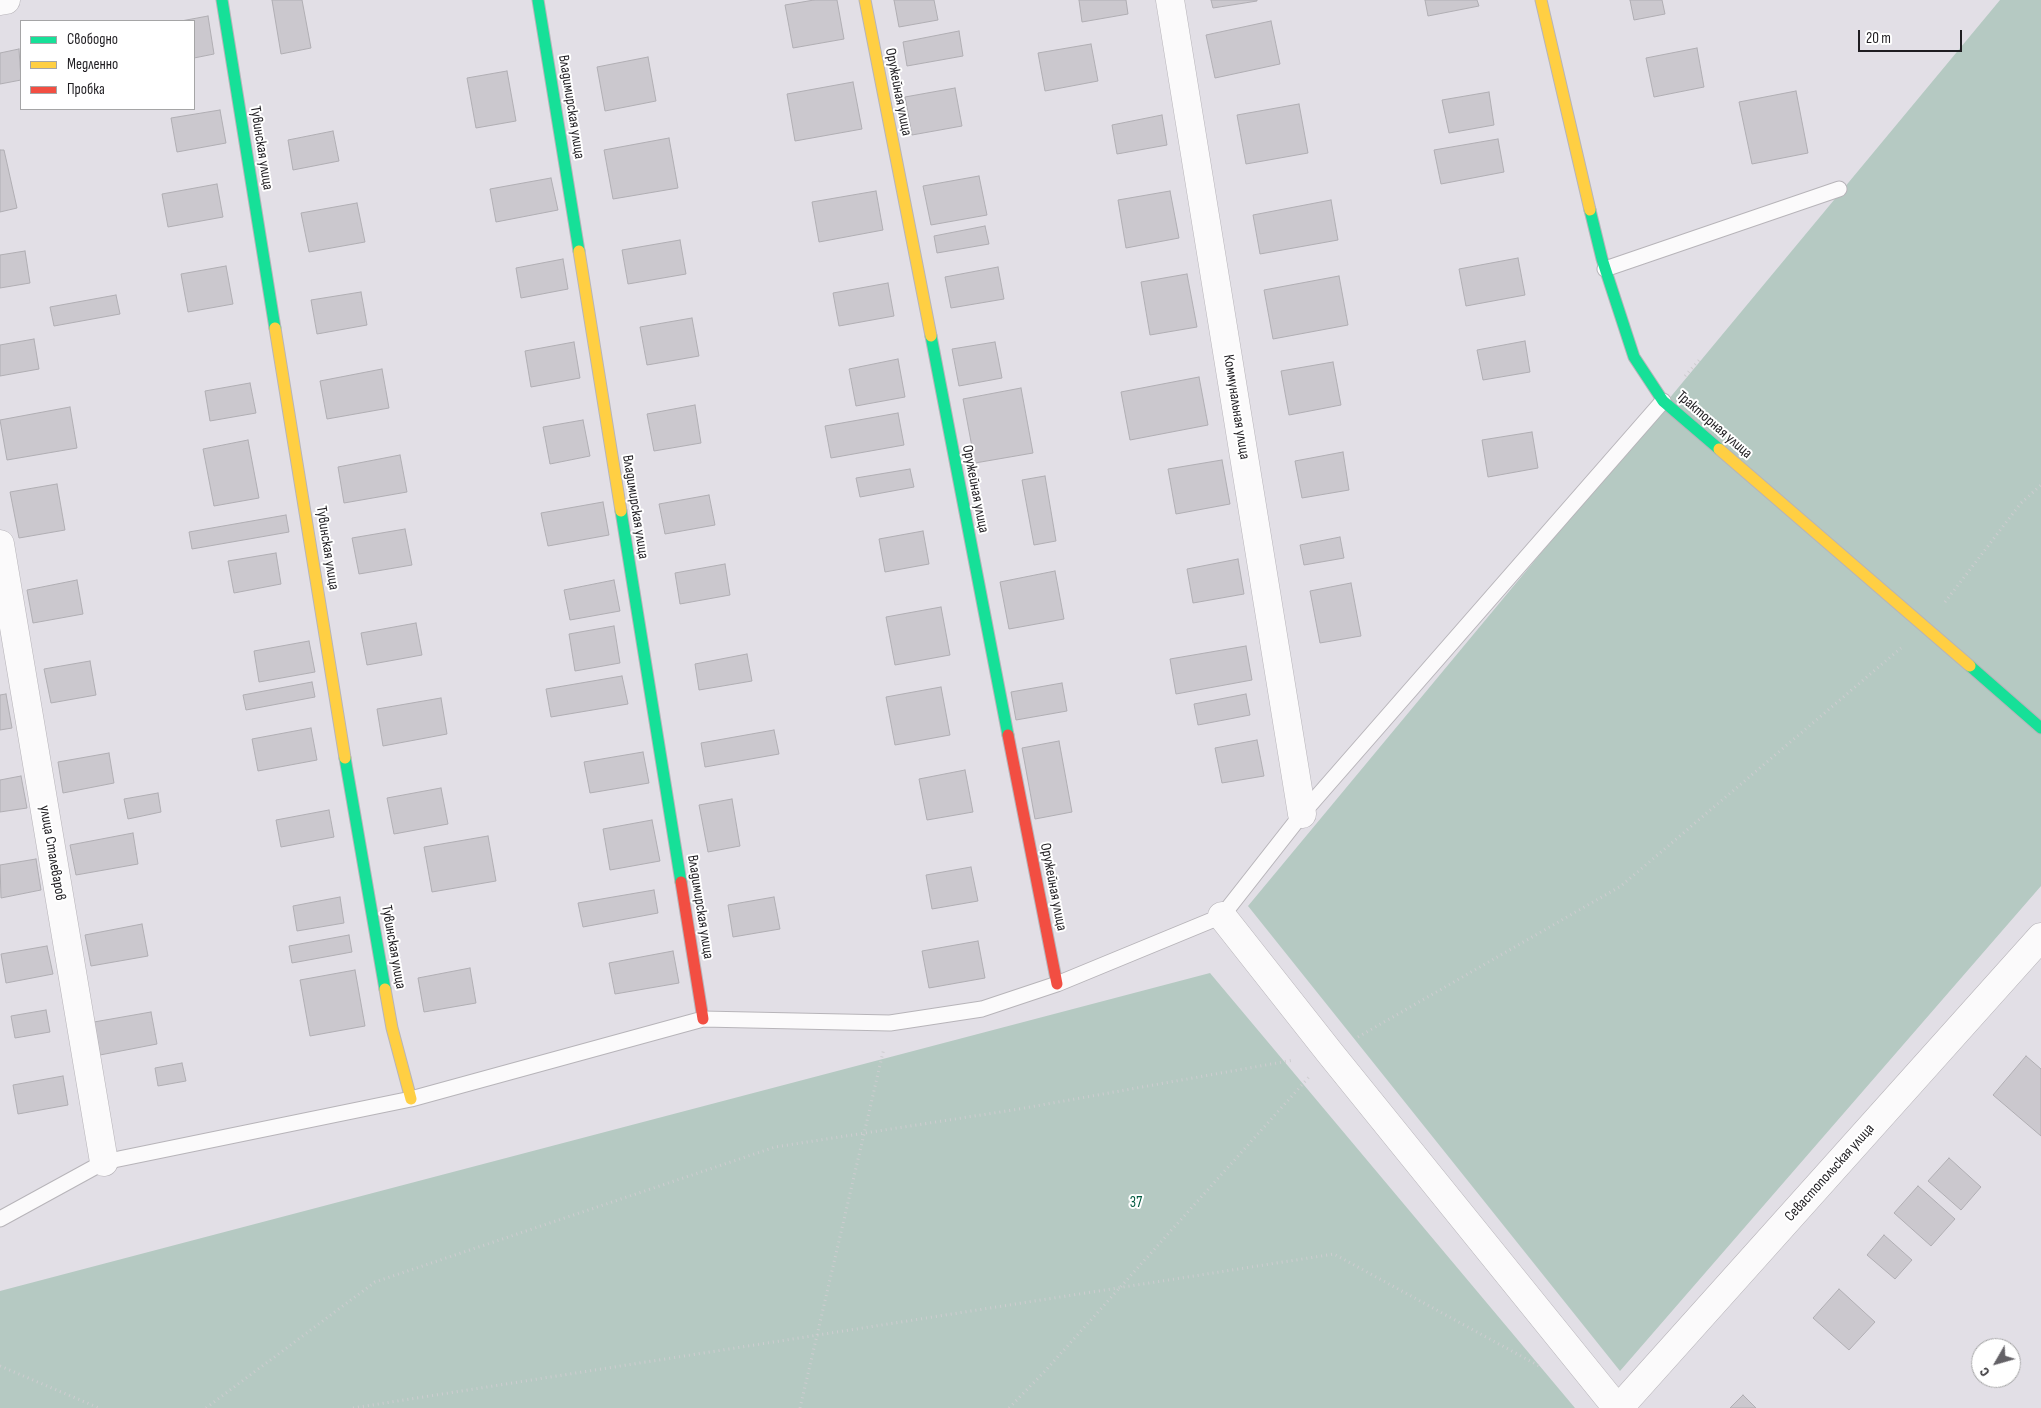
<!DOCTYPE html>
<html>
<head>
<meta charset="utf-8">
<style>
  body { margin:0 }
  #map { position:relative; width:2041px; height:1408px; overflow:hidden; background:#e2dfe6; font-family:"Sofia Sans Condensed",sans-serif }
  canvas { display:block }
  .legend { position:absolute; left:20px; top:20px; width:175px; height:90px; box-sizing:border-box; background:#fff; border:1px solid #a5a5a6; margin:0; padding:6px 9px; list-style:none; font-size:15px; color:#1f1d21 }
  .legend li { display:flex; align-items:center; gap:10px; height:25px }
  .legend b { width:25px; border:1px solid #a5a5a6 }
  .north { position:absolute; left:1971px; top:1338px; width:50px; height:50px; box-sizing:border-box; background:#fff; border:1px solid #a5a5a6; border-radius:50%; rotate:232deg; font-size:14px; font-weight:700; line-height:20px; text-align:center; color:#1f1d21 }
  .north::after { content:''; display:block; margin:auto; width:18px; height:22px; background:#636166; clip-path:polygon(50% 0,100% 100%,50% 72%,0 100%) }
  .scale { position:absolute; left:1858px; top:30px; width:104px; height:22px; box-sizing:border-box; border:2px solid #1f1d21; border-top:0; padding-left:6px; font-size:15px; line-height:18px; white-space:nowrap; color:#1f1d21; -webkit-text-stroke:4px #fff; paint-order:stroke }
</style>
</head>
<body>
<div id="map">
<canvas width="2041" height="1408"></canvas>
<ul class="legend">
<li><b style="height:6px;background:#16e098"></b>Свободно</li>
<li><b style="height:6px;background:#ffcf43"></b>Медленно</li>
<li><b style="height:6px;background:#f24e42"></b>Пробка</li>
</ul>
<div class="north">С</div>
<div class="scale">20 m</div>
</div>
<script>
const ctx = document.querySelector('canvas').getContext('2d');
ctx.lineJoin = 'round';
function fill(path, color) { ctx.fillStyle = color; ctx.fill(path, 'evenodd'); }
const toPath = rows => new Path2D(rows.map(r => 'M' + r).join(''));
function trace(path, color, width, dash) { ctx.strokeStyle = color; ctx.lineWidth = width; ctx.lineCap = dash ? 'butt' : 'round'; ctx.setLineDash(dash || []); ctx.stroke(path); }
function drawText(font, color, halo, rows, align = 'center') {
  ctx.font = font + ' "Sofia Sans Condensed",sans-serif'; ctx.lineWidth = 4; ctx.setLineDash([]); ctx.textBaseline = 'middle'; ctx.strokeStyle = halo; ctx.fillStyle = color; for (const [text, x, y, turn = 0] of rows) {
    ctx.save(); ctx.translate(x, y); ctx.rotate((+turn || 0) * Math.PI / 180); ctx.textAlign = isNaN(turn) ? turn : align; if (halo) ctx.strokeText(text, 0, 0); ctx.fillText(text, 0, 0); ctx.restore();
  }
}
fill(toPath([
  [2000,0,2041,0,2041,886,1620,1371,1248,906],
  [1210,973,1575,1408,0,1408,0,1291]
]), '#b5c9c2');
const building = toPath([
  [272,0,302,0,311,48,281,54,272,0],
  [814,0,837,0,844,39,793,48,785,5,814,0],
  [894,0,934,0,938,20,899,27,894,0],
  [1079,0,1126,0,1128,14,1082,22,1079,0],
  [1211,0,1257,0,1257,1,1213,8,1211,0],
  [1425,0,1477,0,1479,6,1428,16,1425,0],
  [1630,0,1662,0,1665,14,1634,20,1630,0],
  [208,16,214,54,194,58,194,21,181,21,208,16],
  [1271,21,1280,64,1215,78,1206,35,1271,21],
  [959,31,963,56,907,66,903,42,959,31],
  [1091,44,1098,81,1045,91,1038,53,1091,44],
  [1697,48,1704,87,1654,97,1646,58,1697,48],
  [19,49,21,80,0,84,0,53,19,49],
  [648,57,656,101,605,111,597,67,648,57],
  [507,71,516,121,476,128,467,78,507,71],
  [853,82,862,129,795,141,787,94,853,82],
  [955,88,962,126,912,135,905,97,955,88],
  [1796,91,1808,153,1752,164,1739,102,1796,91],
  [1489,92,1494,125,1449,133,1442,100,1489,92],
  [1299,104,1308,153,1246,164,1237,115,1299,104],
  [220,110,226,143,177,152,171,118,220,110],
  [1162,115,1167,145,1117,154,1112,125,1162,115],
  [333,131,339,161,293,170,288,140,333,131],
  [669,138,678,188,613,199,604,150,669,138],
  [1498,139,1504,172,1441,184,1434,150,1498,139],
  [0,150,4,150,17,208,0,212,0,150],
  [979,176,987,215,931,225,923,186,979,176],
  [551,178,558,210,496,222,490,189,551,178],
  [217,184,223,217,168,227,162,194,217,184],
  [876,191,883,230,819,242,812,202,876,191],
  [1170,191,1179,238,1126,248,1118,200,1170,191],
  [1331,200,1338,240,1260,254,1253,215,1331,200],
  [357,203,365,242,309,252,301,213,357,203],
  [985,226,989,244,937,253,934,236,985,226],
  [680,240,686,274,628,284,622,250,680,240],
  [25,251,30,283,0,288,0,255,25,251],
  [1518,258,1525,295,1466,306,1459,269,1518,258],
  [563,259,568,289,521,298,516,268,563,259],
  [226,266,233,304,188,312,181,274,226,266],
  [998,267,1004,299,951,308,945,277,998,267],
  [1187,274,1197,327,1150,335,1141,282,1187,274],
  [1339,276,1348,325,1273,339,1264,290,1339,276],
  [888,283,894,316,839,326,833,293,888,283],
  [361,292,367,325,317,334,311,300,361,292],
  [116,295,120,314,54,326,50,307,116,295],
  [692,318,699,356,647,365,640,327,692,318],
  [34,339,39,369,0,376,0,345,34,339],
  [1525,341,1530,372,1483,380,1477,350,1525,341],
  [574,342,580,378,531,387,525,351,574,342],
  [995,342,1002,378,959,386,952,349,995,342],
  [898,359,905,397,856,406,849,369,898,359],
  [1333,362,1341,405,1289,415,1281,371,1333,362],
  [382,369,389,408,327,419,320,381,382,369],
  [1199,377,1208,425,1130,440,1121,392,1199,377],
  [250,383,256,413,210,421,205,391,250,383],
  [1021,388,1033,453,975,463,963,399,1021,388],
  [695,405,701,443,654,451,647,414,695,405],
  [70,407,77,448,7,460,0,420,70,407],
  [898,413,904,445,831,458,825,426,898,413],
  [583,420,590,456,550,464,543,427,583,420],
  [1532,432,1538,468,1488,477,1482,440,1532,432],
  [248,440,259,498,214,506,203,449,248,440],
  [1343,452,1349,490,1302,498,1295,461,1343,452],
  [400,455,407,492,344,503,338,467,400,455],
  [1222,460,1230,504,1176,514,1168,469,1222,460],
  [910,469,914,487,860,497,856,478,910,469],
  [1045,476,1056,541,1034,545,1022,480,1045,476],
  [57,484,65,530,19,538,10,492,57,484],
  [709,495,715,525,665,534,659,504,709,495],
  [603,502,609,535,548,546,541,513,603,502],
  [286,515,289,532,192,549,189,532,286,515],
  [405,529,412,565,359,574,352,538,405,529],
  [923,531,929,564,885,572,879,539,923,531],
  [1340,537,1344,558,1304,565,1300,545,1340,537],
  [276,553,281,584,234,593,228,561,276,553],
  [1238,559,1244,594,1193,603,1187,569,1238,559],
  [725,564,730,595,680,604,675,573,725,564],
  [1055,571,1064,619,1009,629,1000,582,1055,571],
  [77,580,83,614,33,623,27,590,77,580],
  [614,580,620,611,570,620,564,590,614,580],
  [1351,583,1361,636,1320,643,1310,591,1351,583],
  [941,607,950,655,895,665,886,617,941,607],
  [416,623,422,655,367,665,361,633,416,623],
  [614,626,620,663,575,671,569,634,614,626],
  [309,641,315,672,259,682,254,651,309,641],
  [1246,646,1252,680,1176,694,1170,659,1246,646],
  [747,654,752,681,699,690,695,664,747,654],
  [90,661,96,695,51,703,44,669,90,661],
  [622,676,628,704,551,717,546,689,622,676],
  [312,682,315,697,246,710,243,695,312,682],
  [1062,683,1067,711,1016,720,1011,692,1062,683],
  [941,687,950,735,895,745,886,697,941,687],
  [6,694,12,728,0,730,0,695,6,694],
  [1246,694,1250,715,1198,725,1194,704,1246,694],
  [441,698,447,734,383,746,377,709,441,698],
  [311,728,317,760,258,771,252,739,311,728],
  [774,730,779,754,705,767,701,743,774,730],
  [1257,740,1264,776,1222,783,1215,748,1257,740],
  [1059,741,1072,812,1035,819,1022,748,1059,741],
  [643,752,649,783,590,793,584,762,643,752],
  [109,753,114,783,63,793,58,762,109,753],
  [965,770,973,812,927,820,919,779,965,770],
  [21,776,27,808,0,812,0,780,21,776],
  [441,788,448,824,394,834,387,798,441,788],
  [158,793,161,812,128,819,124,799,158,793],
  [732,799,740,846,708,852,699,805,732,799],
  [329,810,334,837,281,847,276,820,329,810],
  [652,820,660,861,610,870,603,829,652,820],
  [133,833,138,864,76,875,70,845,133,833],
  [488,836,496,881,432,892,424,847,488,836],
  [36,859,41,890,1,898,0,865,36,859],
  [971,867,978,901,932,909,926,875,971,867],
  [654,890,658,913,583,927,578,903,654,890],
  [340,897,344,923,297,931,293,906,340,897],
  [774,897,780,929,733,937,728,905,774,897],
  [142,924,148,956,91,966,85,935,142,924],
  [349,935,352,952,292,963,289,946,349,935],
  [978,941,985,978,929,988,922,951,978,941],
  [47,946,53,974,6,983,1,954,47,946],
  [673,951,679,983,615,994,609,963,673,951],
  [470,968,476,1003,424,1012,418,978,470,968],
  [355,970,365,1026,310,1036,300,980,355,970],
  [46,1010,50,1032,15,1038,11,1016,46,1010],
  [151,1012,157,1044,100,1055,94,1022,151,1012],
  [2026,1056,2041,1069,2041,1136,1993,1095,2026,1056],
  [182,1063,186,1081,158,1086,155,1068,182,1063],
  [63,1076,68,1105,18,1114,13,1085,63,1076],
  [1949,1158,1981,1187,1961,1210,1928,1181,1949,1158],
  [1918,1186,1955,1219,1931,1246,1894,1213,1918,1186],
  [1884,1235,1912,1260,1895,1279,1867,1255,1884,1235],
  [1839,1289,1875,1322,1849,1350,1813,1318,1839,1289],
  [1743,1395,1756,1408,1730,1408,1743,1395]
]);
fill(building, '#cbc8ce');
trace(building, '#b0aeb3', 1);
const lane = toPath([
  [1605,269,1839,189],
  [0,1219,104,1162,411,1099,703,1019,890,1023,982,1009,1057,984,1222,916,1302,814,1663,401]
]);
const street = toPath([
  [1170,0,1302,814],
  [0,1,6,0],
  [0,544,104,1162],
  [1222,916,1330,1053,1617,1408],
  [1619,1408,2041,937]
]);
const fast = toPath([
  [222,0,275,328],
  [538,0,579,251],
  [1590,210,1602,259,1634,357,1663,401,1719,449],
  [931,336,1008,735],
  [621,511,681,882],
  [1970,666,2041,728],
  [345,758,385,989]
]);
const slow = toPath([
  [865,0,931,336],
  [1541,0,1590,210],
  [579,251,621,511],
  [275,328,345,758],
  [1719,449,1970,666],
  [385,989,392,1028,411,1099]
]);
const jam = toPath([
  [1008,735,1057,984],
  [681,882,703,1019]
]);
trace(lane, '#b7b4b9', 17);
trace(street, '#b7b4b9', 29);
trace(fast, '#b7b4b9', 13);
trace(slow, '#b7b4b9', 13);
trace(jam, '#b7b4b9', 13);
trace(toPath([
  [1685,376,1701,358],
  [1945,602,2021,503,2041,485],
  [1358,1037,1621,886,1901,648],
  [0,1366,99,1408],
  [206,1408,375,1282,775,1147,1013,1110,1294,1060],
  [353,1408,1334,1254,1541,1367],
  [800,1408,884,1048],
  [1009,1408,1045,1371,1309,1077]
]), '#cecdd0', 3, [1, 4]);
trace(lane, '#fbfafb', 15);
trace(street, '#fbfafb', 28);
trace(fast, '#16e098', 11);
trace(slow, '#ffcf43', 11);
trace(jam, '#f24e42', 11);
drawText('15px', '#1f1d21', '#fff', [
  ["Оружейная улица",898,92,79],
  ["Владимирская улица",571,107,81],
  ["Тувинская улица",261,148,81],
  ["Коммунальная улица",1236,407,81],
  ["Тракторная улица",1714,425,41],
  ["Оружейная улица",975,489,79],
  ["Владимирская улица",635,507,81],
  ["Тувинская улица",327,548,81],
  ["улица Сталеваров",52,853,80],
  ["Оружейная улица",1053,887,79],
  ["Владимирская улица",700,907,81],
  ["Тувинская улица",393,947,80],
  ["Севастопольская улица",1830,1173,-48]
]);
drawText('15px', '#00593e', '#fff', [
  ["37",1136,1203]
]);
</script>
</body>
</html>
